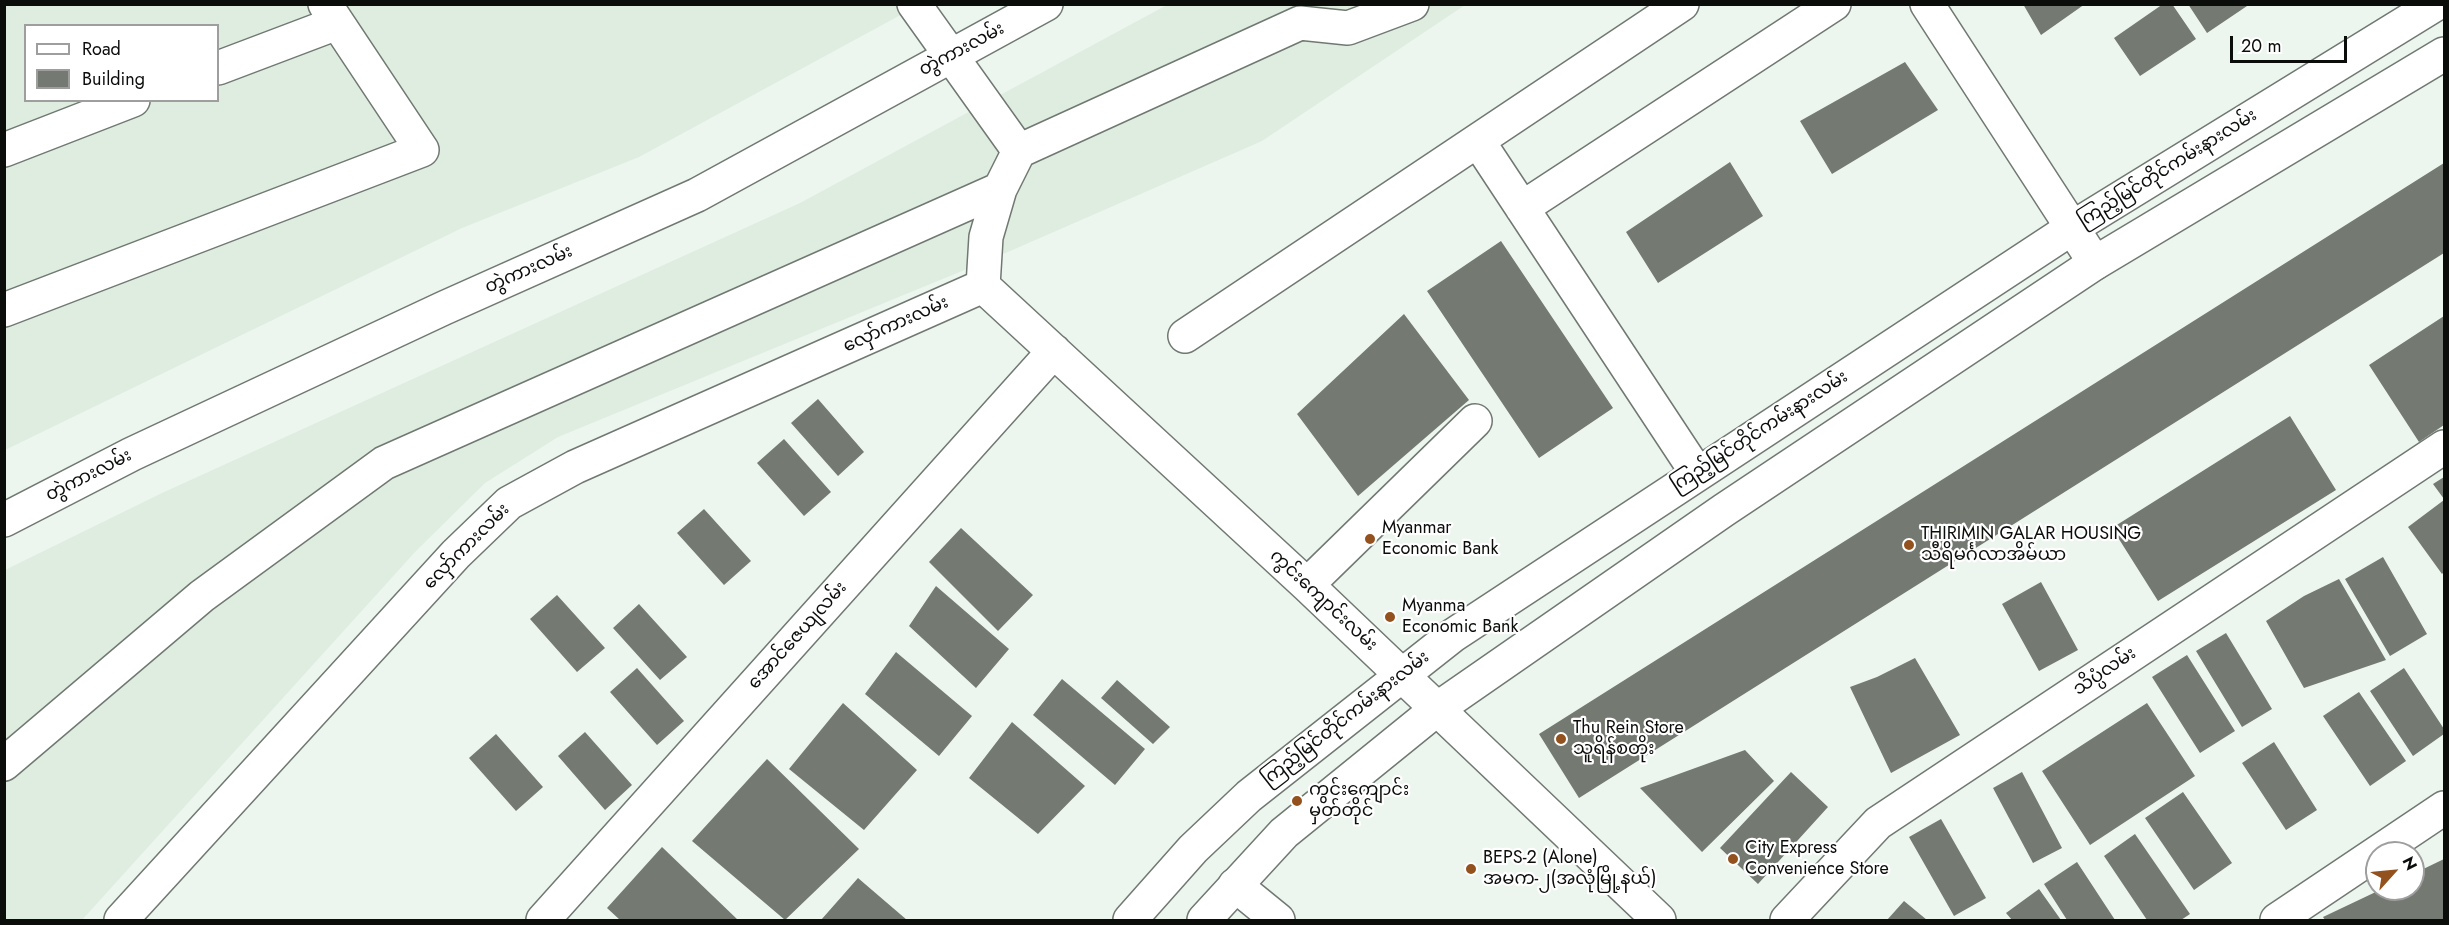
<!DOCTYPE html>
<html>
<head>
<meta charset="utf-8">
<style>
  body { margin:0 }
  #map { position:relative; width:2449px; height:925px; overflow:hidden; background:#ecf5ee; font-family:Jost,sans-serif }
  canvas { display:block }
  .frame { position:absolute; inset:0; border:6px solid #0a0d0a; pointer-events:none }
  .legend { position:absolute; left:24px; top:24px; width:195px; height:78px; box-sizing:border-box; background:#fff; border:2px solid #9d9e9d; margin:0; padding:8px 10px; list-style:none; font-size:18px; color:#0a0d0a }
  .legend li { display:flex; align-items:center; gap:12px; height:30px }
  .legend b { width:30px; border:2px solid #9d9e9d }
  .north { position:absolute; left:2365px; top:841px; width:60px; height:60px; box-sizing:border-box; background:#fff; border:2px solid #9d9e9d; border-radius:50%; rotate:63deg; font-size:16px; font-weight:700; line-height:24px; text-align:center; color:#0a0d0a }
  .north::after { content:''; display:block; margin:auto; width:21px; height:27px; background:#93511e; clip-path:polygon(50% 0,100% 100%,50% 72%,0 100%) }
  .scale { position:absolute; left:2230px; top:36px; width:117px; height:27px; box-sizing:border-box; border:3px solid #0a0d0a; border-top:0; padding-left:8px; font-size:18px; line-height:21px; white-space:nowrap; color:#0a0d0a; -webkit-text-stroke:4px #fff; paint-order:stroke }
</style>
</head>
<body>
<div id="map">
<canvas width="2449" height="925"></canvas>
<div class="frame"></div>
<ul class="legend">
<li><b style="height:8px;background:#fff"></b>Road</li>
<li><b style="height:16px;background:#747971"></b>Building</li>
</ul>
<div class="north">N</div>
<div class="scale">20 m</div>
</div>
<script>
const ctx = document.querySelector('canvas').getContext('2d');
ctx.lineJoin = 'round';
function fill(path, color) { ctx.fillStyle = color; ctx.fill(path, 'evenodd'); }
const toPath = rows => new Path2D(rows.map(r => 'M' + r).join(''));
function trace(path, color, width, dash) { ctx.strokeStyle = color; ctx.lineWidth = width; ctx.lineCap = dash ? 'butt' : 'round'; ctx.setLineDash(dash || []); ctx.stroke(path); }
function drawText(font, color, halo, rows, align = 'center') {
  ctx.font = font + ' Jost,"Noto Sans Myanmar",sans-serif'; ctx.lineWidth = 4.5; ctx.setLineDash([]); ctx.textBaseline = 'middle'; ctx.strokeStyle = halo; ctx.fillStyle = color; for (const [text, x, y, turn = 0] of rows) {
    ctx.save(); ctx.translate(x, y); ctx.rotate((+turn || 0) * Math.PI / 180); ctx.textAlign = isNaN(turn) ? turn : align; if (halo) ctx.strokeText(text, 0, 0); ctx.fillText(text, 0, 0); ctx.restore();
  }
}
fill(toPath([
  [5,5,919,5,639,157,462,228,5,450],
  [26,26,218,26,218,100,26,100],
  [1167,5,1465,5,1262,141,1001,255,558,437,485,483,415,552,82,920,5,920,5,570,162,493,800,203]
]), '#deede0');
fill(toPath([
  [2023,4,2085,4,2041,35],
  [2163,4,2172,4,2196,39,2140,76,2114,38],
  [2188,4,2250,4,2207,33],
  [1905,62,1938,110,1832,174,1800,121],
  [1730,162,1763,216,1658,283,1626,232],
  [2444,163,2444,253,1579,798,1539,734],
  [1501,241,1613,408,1539,458,1427,291],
  [1404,314,1469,400,1358,496,1297,414],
  [2444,316,2444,425,2419,442,2369,365],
  [818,399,864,452,838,476,791,423],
  [2290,416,2336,490,2158,601,2112,528],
  [784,439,831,492,804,516,757,463],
  [2444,477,2444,499,2433,484],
  [2444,500,2444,572,2442,574,2408,527],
  [704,509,751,561,724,585,677,533],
  [961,528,1033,595,998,631,929,562],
  [2383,557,2427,634,2390,656,2345,579],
  [2339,579,2386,660,2304,688,2266,621,2304,596],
  [2041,582,2078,650,2039,671,2002,604],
  [936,586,1009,649,976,688,909,626],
  [557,595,605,648,577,672,530,619],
  [639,604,687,657,660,680,613,628],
  [2226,633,2272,709,2242,727,2196,651],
  [896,652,972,716,939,756,865,694],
  [2187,655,2235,731,2200,753,2152,677],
  [1915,658,1960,735,1891,773,1850,687,1877,677],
  [637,668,684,721,657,745,610,692],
  [2404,668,2444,729,2444,734,2413,756,2370,691],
  [1062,679,1145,749,1115,785,1033,715],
  [1117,680,1170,727,1153,744,1101,698],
  [2359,692,2406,761,2370,786,2323,716],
  [843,703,917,770,864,830,789,769],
  [2147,703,2195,776,2090,845,2042,771],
  [1012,722,1085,786,1038,834,969,778],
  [585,732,632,785,605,810,558,756],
  [496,734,543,787,516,811,469,758],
  [2274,742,2317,810,2286,830,2242,763],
  [1745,750,1774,781,1702,852,1640,788],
  [767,759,859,849,785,920,692,841],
  [1791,772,1828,807,1758,884,1720,848],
  [2022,772,2062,848,2033,863,1993,788],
  [2183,792,2232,863,2194,890,2145,818],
  [1941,819,1986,898,1954,916,1909,837],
  [2135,834,2190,914,2181,920,2147,920,2104,856],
  [662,847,738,920,620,920,607,908],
  [2444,859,2444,920,2325,920,2323,917,2382,889,2413,889,2413,874],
  [2077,862,2115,920,2067,920,2044,884],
  [858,878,907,920,821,920],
  [2039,889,2061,920,2012,920,2006,913],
  [1904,901,1927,920,1887,920]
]), '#747971');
const minor = toPath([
  [914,4,1019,151],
  [1927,4,2095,263],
  [218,68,337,23],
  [1478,141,1697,473],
  [4,150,133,100],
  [1522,208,1834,4],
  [983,286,1307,585,1659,920],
  [983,286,986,237,1000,189,1019,151,1300,23,1348,28,1412,4],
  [4,310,422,150,325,4],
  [1185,336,1682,4],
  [1307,585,1475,421],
  [4,764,202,596,384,463,1000,189],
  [1235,885,1278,920],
  [121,920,456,554,509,503,575,467,983,286],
  [543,920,1054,351],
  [1787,920,1878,823,2444,447],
  [2277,920,2444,808]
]);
const major = toPath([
  [4,520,132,454,444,308,697,195,1046,4],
  [1130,920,1193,849,1249,796,1452,636,2072,228,2436,4],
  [1204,920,1284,833,1437,709,1724,510,2095,263,2444,54]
]);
trace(minor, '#707872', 36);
trace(major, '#707872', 36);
trace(minor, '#fff', 33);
trace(major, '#fff', 33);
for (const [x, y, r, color] of [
  [1370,539,6,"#93511e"],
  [1909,545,6,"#93511e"],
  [1390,617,6,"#93511e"],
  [1561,739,6,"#93511e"],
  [1297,801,6,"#93511e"],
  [1733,859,6,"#93511e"],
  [1471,869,6,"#93511e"]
]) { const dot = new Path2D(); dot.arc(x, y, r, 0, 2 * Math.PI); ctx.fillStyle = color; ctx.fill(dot); trace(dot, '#fff', 2); }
drawText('18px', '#0a0d0a', '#fff', [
  ["တွဲကားလမ်း",962,50,-28],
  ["ကြည့်မြင်တိုင်ကမ်းနားလမ်း",2168,169,-32],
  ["တွဲကားလမ်း",529,270,-24],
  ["လှော်ကားလမ်း",896,325,-24],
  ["ကြည့်မြင်တိုင်ကမ်းနားလမ်း",1760,432,-33],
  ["တွဲကားလမ်း",89,476,-27],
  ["လှော်ကားလမ်း",467,547,-45],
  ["ကွင်းကျောင်းလမ်း",1323,601,43],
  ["အောင်ဇေယျလမ်း",798,636,-48],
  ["သိပ္ပံလမ်း",2105,672,-34],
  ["ကြည့်မြင်တိုင်ကမ်းနားလမ်း",1346,719,-38]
]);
drawText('18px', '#0a0d0a', '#fff', [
  ["Myanmar",1382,529],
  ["Economic Bank",1382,550],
  ["THIRIMIN GALAR HOUSING",1921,535],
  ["သီရိမင်္ဂလာအိမ်ယာ",1921,556],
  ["Myanma",1402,607],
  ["Economic Bank",1402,628],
  ["Thu Rein Store",1573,729],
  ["သူရိန်စတိုး",1573,750],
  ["ကွင်းကျောင်း",1309,791],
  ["မှတ်တိုင်",1309,812],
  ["City Express",1745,849],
  ["Convenience Store",1745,870],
  ["BEPS-2 (Alone)",1483,859],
  ["အမက-၂(အလုံမြို့နယ်)",1483,880]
], 'left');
</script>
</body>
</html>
